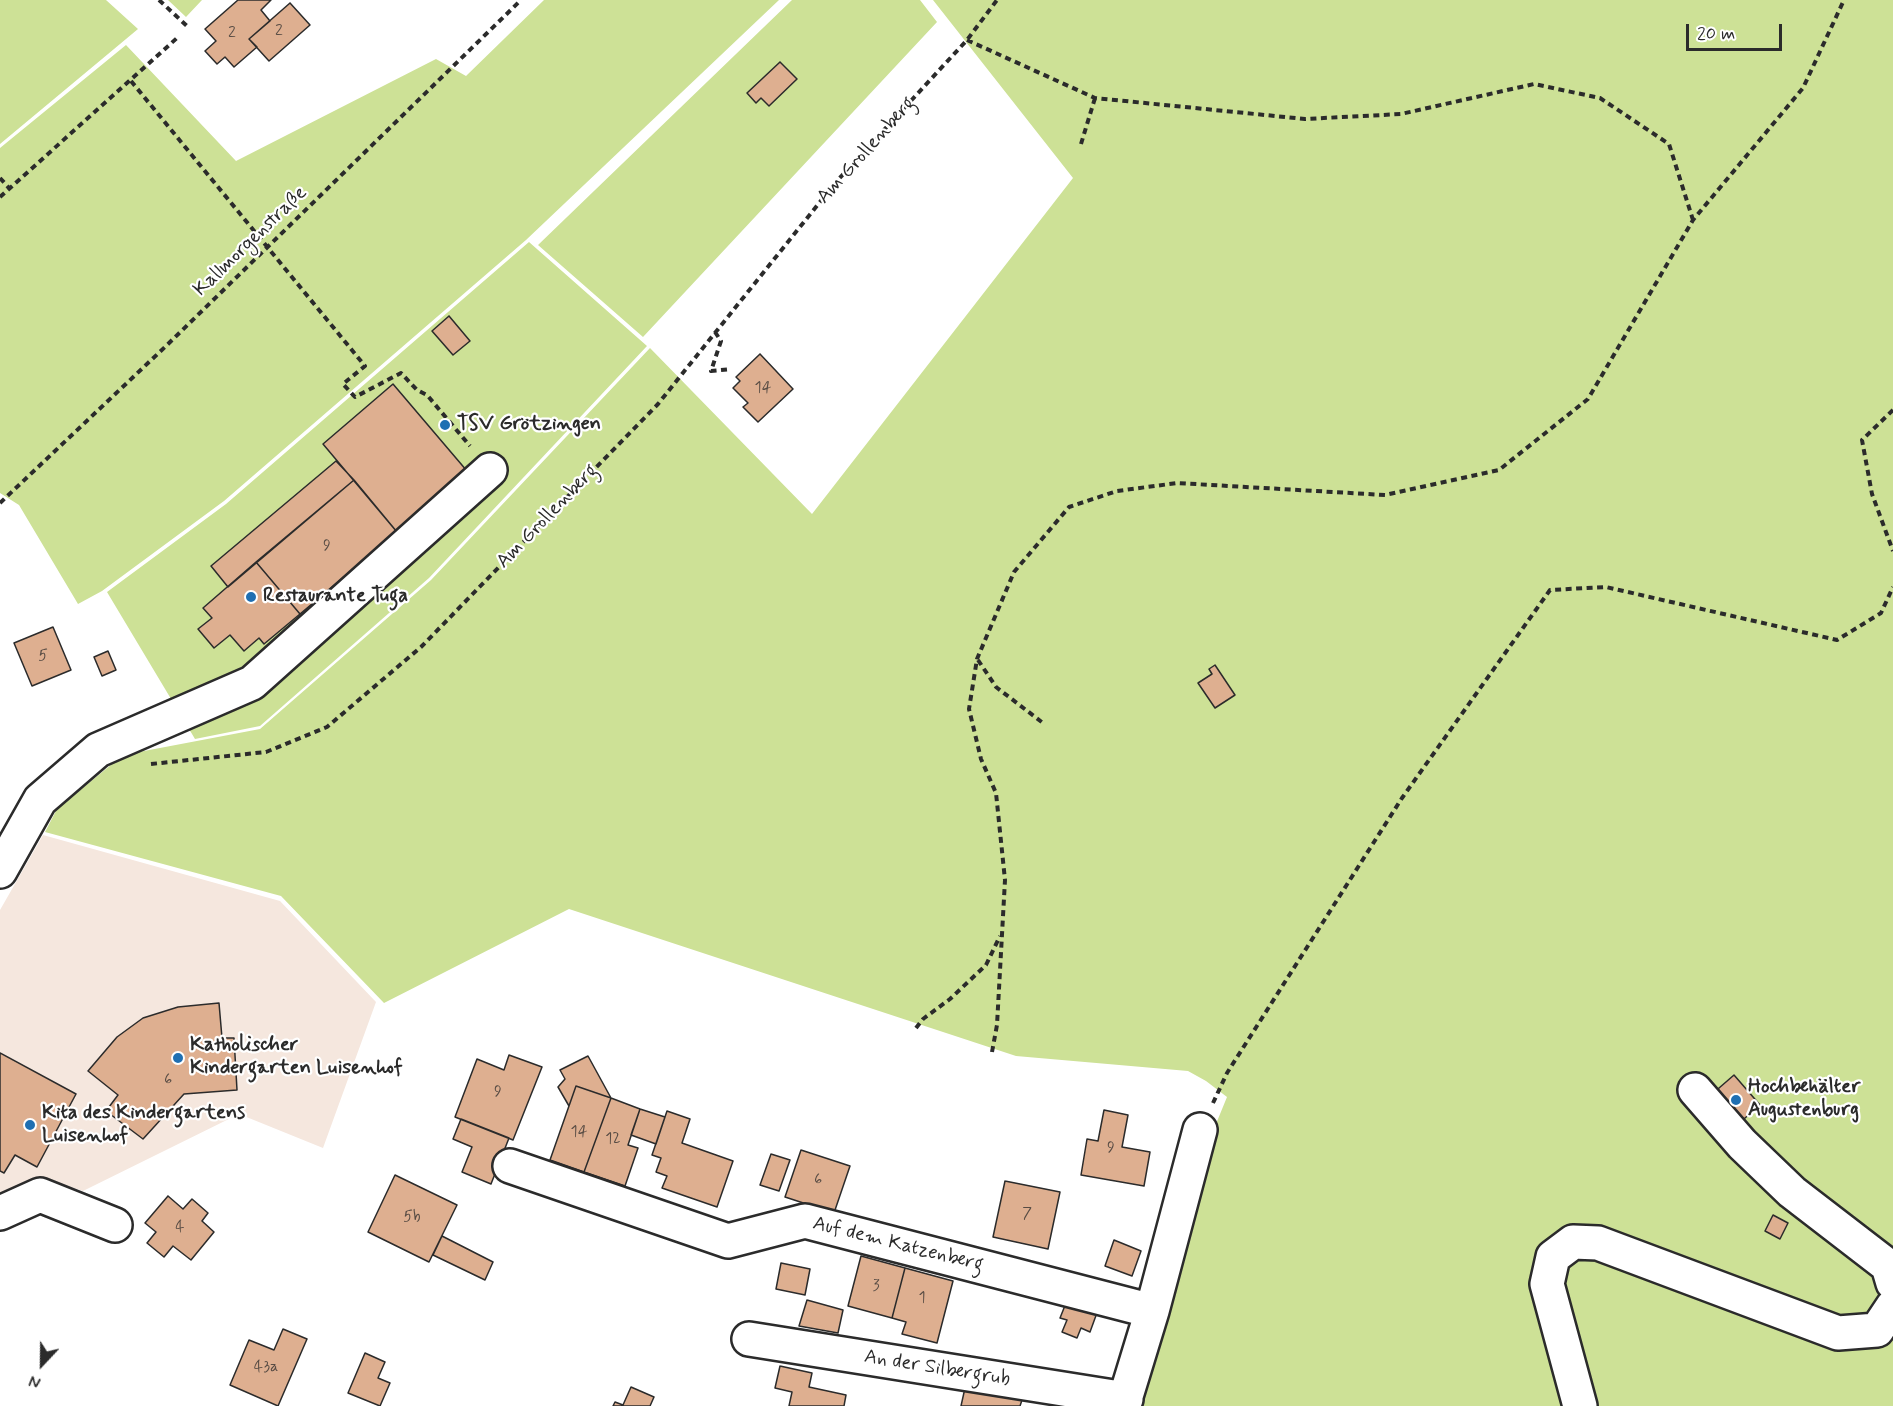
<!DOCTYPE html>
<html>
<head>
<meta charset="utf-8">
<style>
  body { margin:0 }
  #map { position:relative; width:1893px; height:1406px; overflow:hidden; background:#fff; font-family:Mynerve,sans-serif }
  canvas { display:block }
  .north { position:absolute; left:12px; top:1334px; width:60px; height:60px; -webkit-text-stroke:4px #fff; paint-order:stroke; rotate:202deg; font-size:16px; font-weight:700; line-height:24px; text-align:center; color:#2b2b2b }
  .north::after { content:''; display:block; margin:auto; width:21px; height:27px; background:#2b2b2b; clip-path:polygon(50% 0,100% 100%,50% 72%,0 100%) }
  .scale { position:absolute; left:1686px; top:24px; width:96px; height:27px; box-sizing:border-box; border:3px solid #2b2b2b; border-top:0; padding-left:8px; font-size:18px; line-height:21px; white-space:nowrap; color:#2b2b2b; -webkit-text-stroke:4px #fff; paint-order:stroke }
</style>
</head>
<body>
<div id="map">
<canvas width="1893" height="1406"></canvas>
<div class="north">N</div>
<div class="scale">20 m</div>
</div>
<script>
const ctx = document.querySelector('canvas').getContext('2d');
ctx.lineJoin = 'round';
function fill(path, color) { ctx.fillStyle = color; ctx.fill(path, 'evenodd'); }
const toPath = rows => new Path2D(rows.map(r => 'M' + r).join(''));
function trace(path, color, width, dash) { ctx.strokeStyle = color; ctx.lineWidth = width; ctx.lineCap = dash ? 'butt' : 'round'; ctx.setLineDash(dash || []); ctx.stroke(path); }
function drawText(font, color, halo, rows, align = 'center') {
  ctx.font = font + ' Mynerve,sans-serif'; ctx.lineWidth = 4.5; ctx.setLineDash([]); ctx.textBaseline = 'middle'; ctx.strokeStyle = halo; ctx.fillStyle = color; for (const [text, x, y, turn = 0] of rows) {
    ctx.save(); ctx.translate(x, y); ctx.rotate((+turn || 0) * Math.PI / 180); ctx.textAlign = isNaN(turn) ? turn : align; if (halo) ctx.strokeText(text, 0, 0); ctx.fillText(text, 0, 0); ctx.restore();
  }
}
fill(toPath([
  [43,835,280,901,376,1002,323,1148,239,1114,83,1191,44,1178,0,1195,0,910]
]), '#f5e7de');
fill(toPath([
  [0,0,106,0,138,29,0,144],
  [168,0,202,0,186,17],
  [544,0,779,0,526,240,224,501,102,591,78,604,19,505,0,493,0,148,126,45,236,161,436,59,466,76],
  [792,0,920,0,937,22,643,337,538,245],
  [933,0,1893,0,1893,1406,1133,1406,1209,1141,1227,1097,1206,1081,1188,1071,1016,1056,569,909,384,1003,281,896,45,832,57,809,123,755,260,729,431,580,650,348,812,514,1073,178],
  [529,242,647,346,429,578,260,726,195,739,107,592,226,504]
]), '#cde196');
const building = toPath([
  [238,0,271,0,261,10,270,21,249,39,257,47,234,67,225,57,217,64,205,51,216,41,205,29,238,0],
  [290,3,310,25,269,61,249,39,290,3],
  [780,62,797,79,769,106,761,98,756,103,747,93,780,62],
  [449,316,470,341,453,355,432,331,449,316],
  [760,354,793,389,758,422,743,407,748,403,733,388,740,381,736,377,760,354],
  [393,384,467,471,397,532,323,444,393,384],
  [336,461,354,480,228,587,211,566,336,461],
  [354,480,397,532,300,614,256,562,354,480],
  [256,562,300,614,264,644,259,638,244,651,230,635,214,648,198,629,212,618,203,608,256,562],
  [53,627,71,670,32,686,14,643,53,627],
  [108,651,116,670,102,676,94,657,108,651],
  [1215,665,1235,695,1215,708,1198,683,1212,674,1209,669,1215,665],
  [219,1003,222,1038,234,1038,237,1090,184,1094,143,1139,106,1111,118,1095,88,1071,117,1037,143,1018,178,1007,219,1003],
  [0,1053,76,1094,37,1167,15,1155,4,1173,0,1171,0,1053],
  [509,1055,542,1067,513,1140,455,1117,477,1059,504,1070,509,1055],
  [588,1056,611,1098,576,1086,569,1106,558,1087,565,1079,560,1070,588,1056],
  [1734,1075,1760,1105,1737,1125,1711,1095,1734,1075],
  [576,1086,611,1098,584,1172,550,1160,576,1086],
  [611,1098,640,1109,628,1145,638,1148,625,1186,584,1172,611,1098],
  [640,1109,665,1117,656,1144,631,1135,640,1109],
  [1104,1110,1128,1115,1122,1147,1150,1152,1144,1186,1081,1175,1087,1139,1098,1141,1104,1110],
  [667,1111,690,1119,682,1143,733,1161,717,1207,662,1188,667,1176,656,1172,661,1158,652,1155,667,1111],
  [461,1119,509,1138,491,1184,462,1172,472,1147,453,1139,461,1119],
  [801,1150,850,1166,834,1213,785,1197,801,1150],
  [771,1154,790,1160,779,1191,760,1185,771,1154],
  [395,1175,457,1205,429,1262,368,1232,395,1175],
  [1005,1181,1060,1192,1048,1249,993,1237,1005,1181],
  [168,1196,183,1209,192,1199,208,1213,202,1221,214,1232,191,1260,173,1246,164,1257,147,1243,156,1232,145,1223,168,1196],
  [1773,1215,1788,1223,1780,1239,1765,1231,1773,1215],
  [442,1236,493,1262,485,1280,433,1255,442,1236],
  [1114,1240,1141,1251,1132,1276,1105,1266,1114,1240],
  [861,1256,905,1268,892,1318,848,1306,861,1256],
  [781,1263,810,1269,805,1295,776,1289,781,1263],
  [905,1268,953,1281,937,1343,902,1334,906,1322,892,1318,905,1268],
  [1068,1298,1098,1310,1090,1332,1081,1328,1077,1338,1062,1332,1067,1320,1060,1318,1068,1298],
  [807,1300,843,1310,838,1333,799,1326,807,1300],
  [283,1329,307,1339,278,1406,230,1385,249,1340,274,1350,283,1329],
  [365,1353,385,1362,378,1378,390,1383,380,1406,348,1393,365,1353],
  [780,1366,812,1373,809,1387,846,1395,844,1406,789,1406,792,1392,775,1388,780,1366],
  [631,1387,654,1397,650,1406,613,1406,615,1402,623,1405,631,1387],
  [965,1388,1022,1400,1020,1406,961,1406,965,1388]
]);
fill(building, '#deaf90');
trace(building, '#2b2b2b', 1.5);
const minor = toPath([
  [0,871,40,800,98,750,252,683,490,470],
  [1695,1090,1742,1144,1792,1192,1888,1266,1893,1283],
  [510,1166,728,1241,805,1221,1152,1311],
  [0,1213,40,1195,115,1225],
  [749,1339,1126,1399],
  [1123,1406,1152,1311,1200,1130],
  [1580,1406,1547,1284,1553,1257,1573,1242,1598,1243,1838,1333,1877,1330,1893,1306]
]);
trace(minor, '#2b2b2b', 38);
trace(toPath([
  [159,0,188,27],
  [967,40,1095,98,1305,119,1401,114,1534,84,1600,98,1669,144,1693,220],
  [131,81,365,366,343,384,355,397,401,373,417,390,427,395,470,446],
  [1081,144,1095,98],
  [0,178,9,188],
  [0,197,177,38],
  [715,332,721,341,711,371,731,369],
  [1893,410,1862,440,1872,494,1893,551],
  [0,503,166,346,521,0],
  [978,660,996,687,1043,723],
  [151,764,266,752,327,727,421,647,658,404,836,182,967,40,997,0],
  [916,1028,923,1019,950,999,986,965,1000,936],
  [992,1052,997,1025,1005,880,996,793,981,759,969,709,977,659,1014,572,1069,507,1117,491,1177,483,1385,495,1499,470,1588,399,1693,220,1803,88,1844,0],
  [1213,1103,1227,1073,1402,798,1550,590,1606,587,1837,640,1881,613,1893,587]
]), '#2b2b2b', 4, [6, 4.5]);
trace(minor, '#fff', 33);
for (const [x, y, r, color] of [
  [445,425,6,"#1f6fb2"],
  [251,597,6,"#1f6fb2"],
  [178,1058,6,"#1f6fb2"],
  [1736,1100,6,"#1f6fb2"],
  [30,1125,6,"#1f6fb2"]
]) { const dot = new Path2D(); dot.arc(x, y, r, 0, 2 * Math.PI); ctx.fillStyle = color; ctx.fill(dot); trace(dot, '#fff', 2); }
drawText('16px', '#584c44', null, [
  ["2",279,32],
  ["2",232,34],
  ["14",763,389],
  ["9",327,547],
  ["5",43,657],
  ["6",168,1081],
  ["9",498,1093],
  ["14",579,1133],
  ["12",613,1140],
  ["9",1111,1149],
  ["6",818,1181],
  ["7",1027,1215],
  ["5b",412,1218],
  ["4",180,1228],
  ["3",876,1287],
  ["1",922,1299],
  ["43a",266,1368]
]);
drawText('20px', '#2b2b2b', '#fff', [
  ["Am Grollenberg",867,151,-48],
  ["Kallmorgenstraße",251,242,-44],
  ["Am Grollenberg",548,517,-46],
  ["Auf dem Katzenberg",898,1245,14],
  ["An der Silbergrub",937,1369,9]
]);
drawText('bold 20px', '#2b2b2b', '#fff', [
  ["TSV Grötzingen",457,425],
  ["Restaurante Tuga",263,597],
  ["Katholischer",190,1046],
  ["Kindergarten Luisenhof",190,1069],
  ["Hochbehälter",1748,1088],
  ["Augustenburg",1748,1111],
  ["Kita des Kindergartens",42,1114],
  ["Luisenhof",42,1137]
], 'left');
</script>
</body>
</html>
